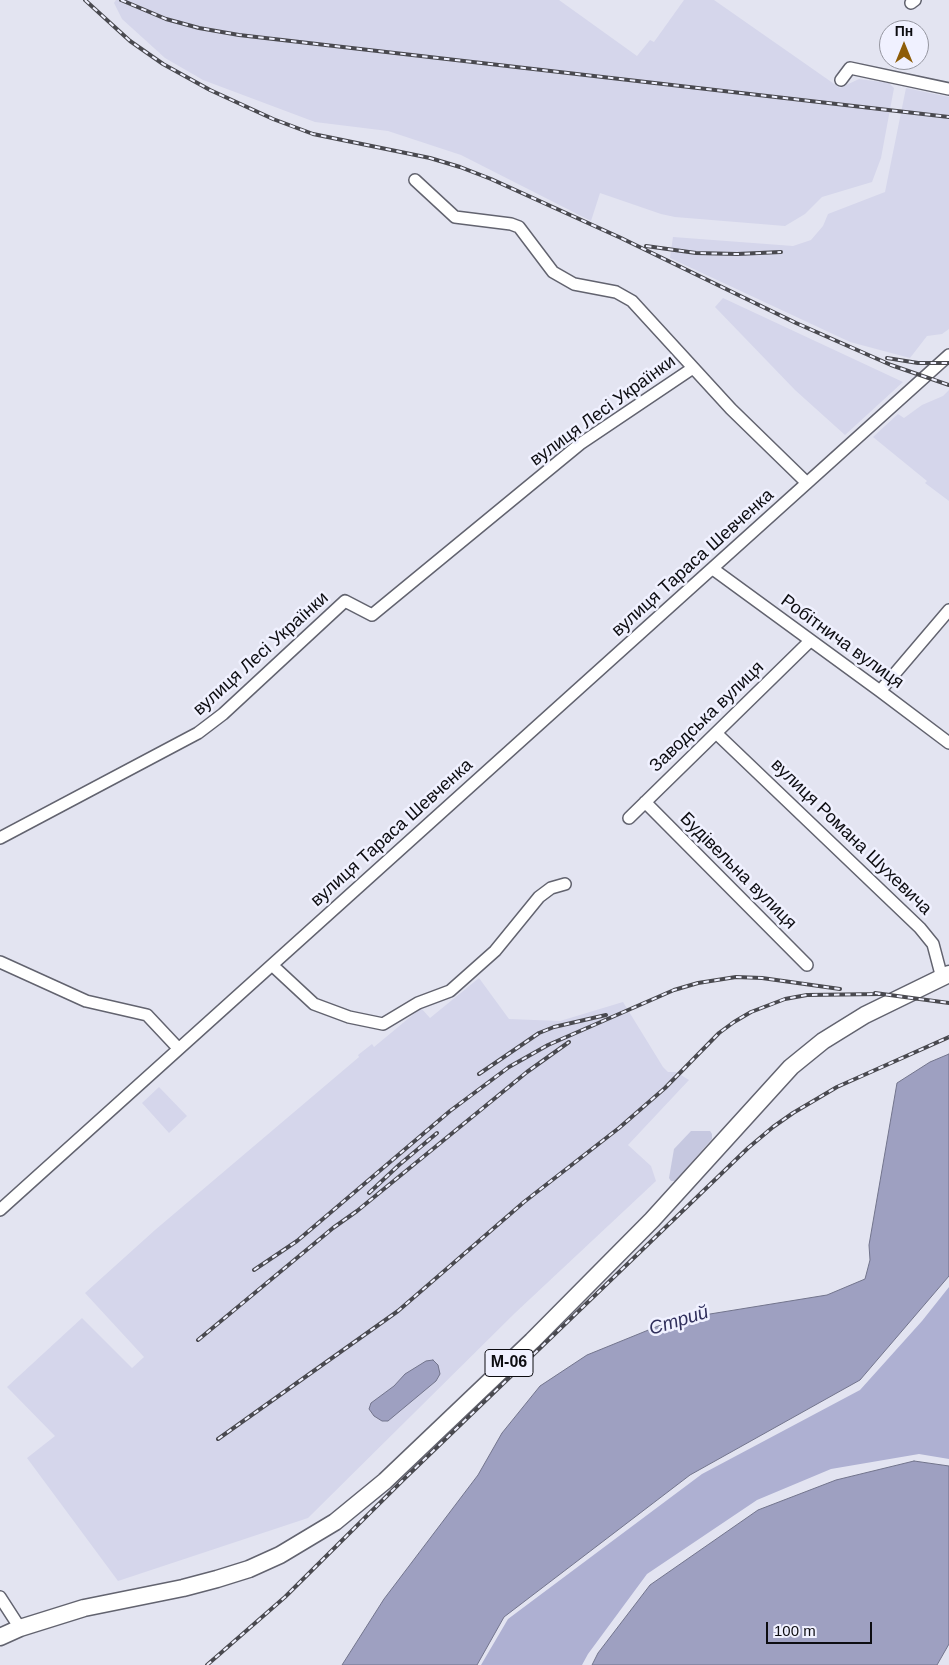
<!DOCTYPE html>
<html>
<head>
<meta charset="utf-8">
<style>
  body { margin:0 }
  #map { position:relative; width:949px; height:1665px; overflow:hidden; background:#e3e4f1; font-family:Arial,sans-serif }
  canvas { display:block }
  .north { position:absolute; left:879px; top:20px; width:50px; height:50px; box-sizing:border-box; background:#f0f1ff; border:1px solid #9596a0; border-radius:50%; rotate:0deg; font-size:14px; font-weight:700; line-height:20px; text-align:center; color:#0d0d11 }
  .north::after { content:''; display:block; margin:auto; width:18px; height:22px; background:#8e5d08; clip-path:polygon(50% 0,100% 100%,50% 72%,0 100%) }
  .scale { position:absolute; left:766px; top:1622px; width:106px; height:22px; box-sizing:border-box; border:2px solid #0d0d11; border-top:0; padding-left:6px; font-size:15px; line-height:18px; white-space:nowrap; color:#0d0d11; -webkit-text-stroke:4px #f0f1ff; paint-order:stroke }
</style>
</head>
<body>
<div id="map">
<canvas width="949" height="1665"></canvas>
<div class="north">Пн</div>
<div class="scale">100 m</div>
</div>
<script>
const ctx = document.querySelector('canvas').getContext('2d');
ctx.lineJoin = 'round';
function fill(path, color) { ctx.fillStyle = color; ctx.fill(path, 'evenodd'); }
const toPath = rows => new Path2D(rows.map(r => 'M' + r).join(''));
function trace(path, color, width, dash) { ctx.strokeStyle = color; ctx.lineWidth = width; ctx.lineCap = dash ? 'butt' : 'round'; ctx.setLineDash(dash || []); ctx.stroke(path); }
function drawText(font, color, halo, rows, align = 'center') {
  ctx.font = font + ' Arial,sans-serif'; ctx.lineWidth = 5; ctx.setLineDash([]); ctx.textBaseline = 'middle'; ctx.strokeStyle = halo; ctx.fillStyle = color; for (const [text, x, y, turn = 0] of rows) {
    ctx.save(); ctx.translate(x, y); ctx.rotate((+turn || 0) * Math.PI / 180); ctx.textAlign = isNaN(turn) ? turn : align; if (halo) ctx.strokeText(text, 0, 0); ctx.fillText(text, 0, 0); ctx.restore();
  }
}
fill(toPath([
  [116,0,559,0,637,56,650,40,654,42,684,0,714,0,840,88,859,79,889,83,894,88,881,158,872,182,822,197,805,214,785,226,675,217,661,214,600,193,591,221,461,155,388,131,315,122,203,80,165,58,122,19,114,3],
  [906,88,949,97,949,329,942,334,927,336,910,358,850,342,670,258,673,237,793,246,811,240,823,226,828,214,885,192],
  [723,298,903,382,845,435,795,390,715,307],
  [949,390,949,501,925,483,927,481,873,437,898,414,904,418,922,405,943,396],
  [479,978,509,1019,560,1021,623,1002,663,1067,668,1072,676,1072,689,1080,628,1145,651,1166,656,1181,515,1313,308,1518,118,1581,27,1458,55,1436,7,1387,82,1318,132,1368,144,1357,85,1293,155,1230,359,1057,358,1055,372,1044,374,1047,421,1008,430,1018],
  [159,1087,187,1116,169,1133,142,1103]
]), '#d5d6eb');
fill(toPath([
  [691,1131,710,1131,712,1134,712,1139,675,1181,671,1181,669,1178,674,1149]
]), '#c6c8e0');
fill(toPath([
  [949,1287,949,1459,919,1454,831,1469,757,1500,647,1574,588,1654,582,1665,481,1665,508,1619,702,1474,860,1390,922,1321]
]), '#aeb0d2');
const water = toPath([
  [949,1054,949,1276,860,1380,690,1475,504,1617,477,1665,342,1665,384,1599,478,1475,502,1433,540,1386,587,1355,673,1320,827,1295,865,1279,870,1260,869,1245,897,1083,930,1062,949,1054],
  [433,1360,438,1365,440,1374,436,1381,388,1421,382,1421,374,1416,369,1409,371,1403,394,1386,405,1374,426,1361,433,1360],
  [914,1461,949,1466,949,1644,937,1665,592,1665,598,1653,650,1585,758,1510,836,1480,914,1461]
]);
fill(water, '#9ea0c1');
trace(water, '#72748c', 1);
const minor = toPath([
  [911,3,915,0],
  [841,80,850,68,949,89],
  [415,180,455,217,511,224,519,227,553,272,574,284,616,292,632,301,731,409,807,483],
  [713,569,880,691,949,743],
  [880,691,949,610],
  [716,733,920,928,933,944,942,978],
  [645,802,807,965],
  [629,818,810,641],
  [0,838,198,733,223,714,345,601,372,615,580,444,693,368],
  [0,962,86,1001,147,1015,178,1048],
  [272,965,314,1004,349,1017,383,1024,418,1003,450,991,495,951,539,897,551,888,565,884],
  [0,1210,949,355],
  [0,1597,20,1628]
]);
const highway = toPath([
  [0,1637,20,1628,84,1608,183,1588,217,1579,249,1569,280,1555,335,1522,385,1481,532,1341,652,1220,791,1067,823,1041,865,1015,949,974]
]);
trace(minor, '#62636f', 14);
trace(highway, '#62636f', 19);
trace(minor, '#fff', 11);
trace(highway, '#fff', 16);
const rail = toPath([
  [85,0,130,41,163,64,210,90,273,119,313,134,430,158,460,167,491,179,621,238,796,323,891,365,949,385],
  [121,0,166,19,199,28,239,35,949,117],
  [646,246,696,253,737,254,781,252],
  [887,358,918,363,949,363],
  [875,993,949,1003],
  [479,1074,539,1033,554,1027,606,1015],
  [369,1193,399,1165,437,1133],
  [254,1270,297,1241,450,1111,509,1067,548,1045,674,990,698,983,736,977,762,978,840,989],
  [198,1340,333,1228,357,1211,527,1072,569,1042],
  [218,1439,398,1311,524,1202,619,1128,665,1088,719,1033,734,1022,751,1012,785,999,807,995,880,994],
  [207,1665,285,1597,404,1479,748,1148,773,1127,793,1113,837,1087,949,1037]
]);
trace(rail, '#49494f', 4);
trace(rail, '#f0f1ff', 2, [5.5]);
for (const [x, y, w] of [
  [509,1363,48]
]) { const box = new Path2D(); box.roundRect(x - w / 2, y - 13.5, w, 27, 4); ctx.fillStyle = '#f0f1ff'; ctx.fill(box); trace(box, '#0d0d11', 1); }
drawText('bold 16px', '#0d0d11', null, [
  ["М-06",509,1363]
]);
drawText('18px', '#0d0d11', '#f0f1ff', [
  ["вулиця Лесі Українки",603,411,-36],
  ["вулиця Тараса Шевченка",693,563,-42],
  ["Робітнича вулиця",842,642,36],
  ["вулиця Лесі Українки",261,654,-42],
  ["Заводська вулиця",707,717,-44],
  ["вулиця Тараса Шевченка",392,833,-42],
  ["вулиця Романа Шухевича",851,837,44],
  ["Будівельна вулиця",738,871,45]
]);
drawText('italic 19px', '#302f5c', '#f0f1ff', [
  ["Стрий",679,1321,-17]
]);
</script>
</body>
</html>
